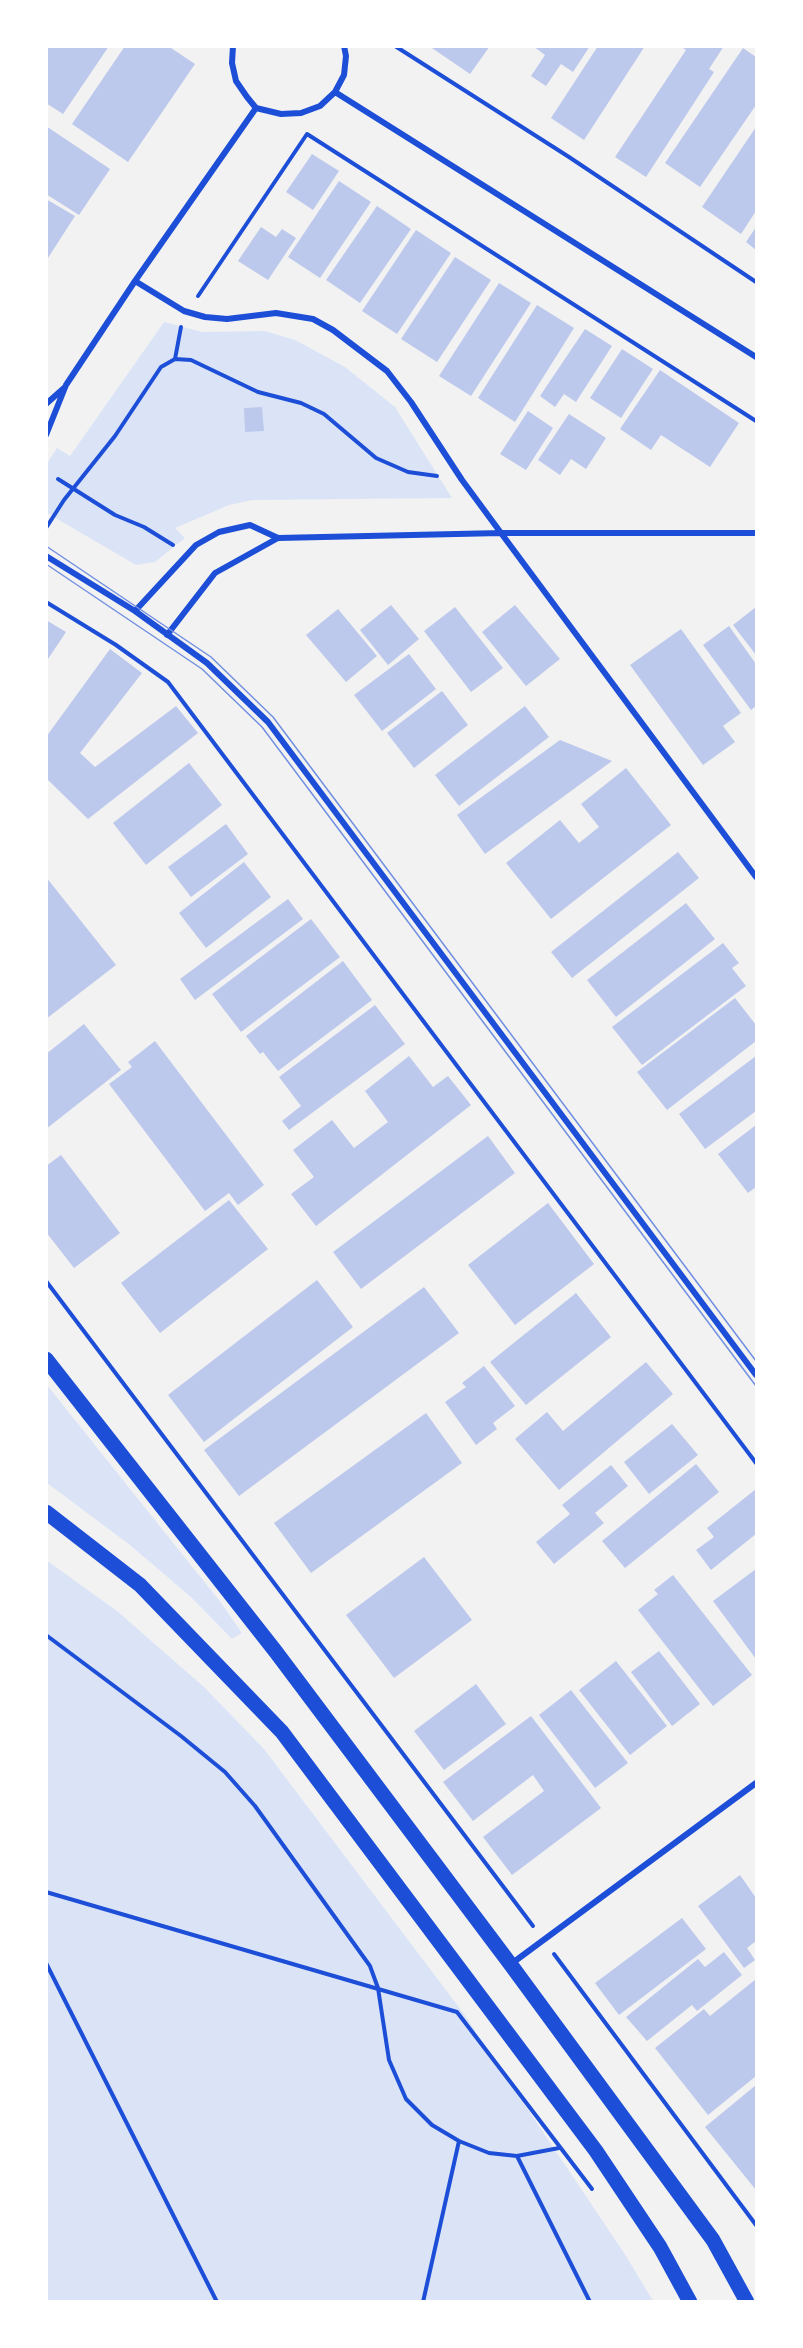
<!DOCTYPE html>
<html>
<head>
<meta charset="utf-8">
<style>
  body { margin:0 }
  #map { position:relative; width:803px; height:2348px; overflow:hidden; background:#f2f2f2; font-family:Roboto,sans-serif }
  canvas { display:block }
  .frame { position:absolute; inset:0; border:48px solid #fff; pointer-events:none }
</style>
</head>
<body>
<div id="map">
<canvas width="803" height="2348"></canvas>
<div class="frame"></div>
</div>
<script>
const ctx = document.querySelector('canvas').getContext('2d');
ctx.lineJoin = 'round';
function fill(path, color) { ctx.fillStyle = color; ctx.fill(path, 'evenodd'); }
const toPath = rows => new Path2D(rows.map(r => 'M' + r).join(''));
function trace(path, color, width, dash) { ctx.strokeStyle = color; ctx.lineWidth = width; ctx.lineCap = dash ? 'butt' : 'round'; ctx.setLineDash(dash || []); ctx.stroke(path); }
fill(toPath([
  [164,322,202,332,265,331,295,340,345,367,395,407,452,498,253,500,229,505,175,528,185,538,155,562,136,565,47,513,46,468,49,460,57,448,70,456],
  [47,1385,222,1604,242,1633,232,1639,192,1598,130,1545,47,1483],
  [46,1560,117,1611,204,1687,264,1749,464,2014,626,2256,653,2301,47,2301]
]), '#dbe4f7');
fill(toPath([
  [46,46,109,46,63,114,46,103],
  [125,46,168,46,195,64,128,162,72,124],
  [429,46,490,46,470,74],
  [533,46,590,46,573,72,561,64,546,86,531,76,545,55],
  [598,46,645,46,584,140,551,118],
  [680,46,724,46,709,69,714,72,646,177,615,157,686,50],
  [743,48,756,57,756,105,700,187,665,163],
  [46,126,110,169,79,215,46,194],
  [756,127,756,211,741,234,702,207],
  [312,154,339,171,313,210,286,192],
  [339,181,371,202,320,278,288,257],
  [46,199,75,216,46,261],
  [377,206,411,229,360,303,326,280],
  [261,227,276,237,282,229,296,238,268,280,238,261],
  [756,227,756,250,746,242],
  [416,230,451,253,397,334,362,311],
  [455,257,491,280,437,362,401,339],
  [499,283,531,303,471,396,439,376],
  [537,305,574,328,515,422,478,398],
  [585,329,612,346,576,402,564,394,555,407,540,396],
  [622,349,653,369,621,418,590,398],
  [660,370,739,423,710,467,661,435,651,450,620,429],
  [262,407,264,431,245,432,244,408],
  [528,411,553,428,526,470,500,454],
  [569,414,606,438,586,469,571,459,560,475,538,460],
  [391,605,419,639,388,665,360,630],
  [515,605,560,659,526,686,482,632],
  [455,607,503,668,471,692,424,631],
  [756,607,756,655,733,625],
  [338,609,377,656,346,682,306,635],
  [46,620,66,632,46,662],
  [729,626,756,664,756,706,751,710,703,645],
  [681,629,741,713,723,726,735,742,703,765,630,665],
  [110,649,142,673,80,753,95,767,176,706,198,733,88,819,46,778,46,737],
  [409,654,436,689,382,731,354,695],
  [442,691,468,725,414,768,387,733],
  [525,706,549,737,459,806,435,775],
  [560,740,612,761,485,854,457,815],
  [189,763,222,805,146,865,113,823],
  [626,768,671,825,551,919,506,863,560,820,579,843,599,827,581,804],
  [226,824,248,854,191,897,168,867],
  [678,852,699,878,572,978,551,952],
  [244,862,271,897,206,948,179,913],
  [46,877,116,965,46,1019],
  [288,899,303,919,195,1000,180,979],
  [686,903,715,939,616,1017,587,980],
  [311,919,340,957,241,1032,212,994],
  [723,943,739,963,732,968,746,986,642,1065,612,1027],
  [343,961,372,1000,278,1071,263,1052,260,1054,246,1036],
  [735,998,756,1025,756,1041,667,1110,637,1072],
  [375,1005,405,1044,289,1130,282,1121,301,1106,279,1077],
  [84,1024,121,1070,46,1129,46,1054],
  [155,1041,264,1185,238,1205,229,1193,205,1211,109,1084,132,1067,128,1062],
  [409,1056,433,1087,448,1076,471,1105,316,1226,291,1194,314,1177,293,1150,332,1120,354,1148,388,1122,365,1091],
  [756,1056,756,1111,705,1149,679,1114],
  [756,1125,756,1187,748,1193,718,1154],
  [488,1136,515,1173,361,1289,333,1252],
  [61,1155,120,1233,74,1268,46,1232,46,1166],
  [229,1200,268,1249,160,1333,121,1283],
  [548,1203,594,1264,515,1325,468,1265],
  [317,1280,353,1327,204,1442,168,1395],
  [424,1287,459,1333,239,1496,204,1450],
  [576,1293,611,1337,526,1405,490,1362],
  [646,1362,673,1394,559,1490,515,1439,547,1412,563,1431],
  [484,1366,515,1406,493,1423,497,1429,476,1445,445,1402,466,1387,462,1383],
  [426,1413,462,1463,311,1573,274,1523],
  [672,1424,698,1455,649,1494,624,1462],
  [696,1464,719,1492,625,1568,602,1541],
  [611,1465,628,1486,595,1513,604,1523,554,1564,536,1542,570,1514,562,1505],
  [756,1489,756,1534,711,1570,696,1550,714,1537,707,1528],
  [424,1557,472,1620,394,1678,346,1615],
  [756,1569,756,1659,713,1601],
  [673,1575,752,1675,713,1706,638,1610,658,1594,654,1590],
  [659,1651,700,1704,672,1726,631,1672],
  [616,1661,667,1726,630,1755,579,1690],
  [476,1684,506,1724,444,1770,414,1731],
  [571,1690,628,1763,595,1788,539,1715],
  [531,1716,601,1808,512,1875,483,1837,544,1791,533,1775,473,1821,443,1782],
  [740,1875,756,1898,756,1941,747,1948,755,1960,744,1968,698,1906],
  [682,1918,706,1949,619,2015,595,1983],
  [724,1952,742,1975,697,2011,692,2005,647,2041,626,2017,698,1959,705,1967],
  [756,1979,756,2076,708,2115,655,2048,704,2009,710,2016],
  [756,2085,756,2190,705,2127]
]), '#bdc9ec');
trace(toPath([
  [395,46,569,157,756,282],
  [198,296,307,134,756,421],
  [175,359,181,327],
  [58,479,115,515,144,527,173,545],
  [46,528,64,500,115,436,161,367,175,359,191,360,258,392,301,403,324,414,376,458,408,472,437,476],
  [46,602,116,645,168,682,756,1463],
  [46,1281,533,1926],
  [46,1635,181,1736,225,1772,255,1806,370,1966,378,1988,389,2060,406,2099,432,2125,459,2141],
  [46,1892,457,2012,592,2189],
  [554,1954,756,2225],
  [46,1963,217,2302],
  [517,2156,559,2148],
  [423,2302,459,2141,489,2153,517,2156,590,2302]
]), '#1d4ed8', 4);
trace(toPath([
  [233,46,232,63,236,81,247,97,256,108,281,114,301,113,320,106,335,92,344,75,346,56,344,46],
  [335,92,756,357],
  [135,281,184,311,205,317,227,319,276,313,313,319,333,330,387,371,411,402,462,480,501,533,756,877],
  [46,404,64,388],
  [46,435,66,385,135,281,256,108],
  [46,556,135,611,207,663,268,722,756,1375],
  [135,611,196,545,219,532,250,525,278,538,501,533,756,533],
  [167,635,215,573,278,538],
  [511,1964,756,1783]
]), '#1d4ed8', 6);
trace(toPath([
  [46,1359,276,1652,511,1965,713,2240,747,2302],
  [46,1512,140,1585,282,1732,596,2151,660,2247,690,2302]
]), '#1d4ed8', 15);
trace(toPath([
  [46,546,211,657,273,717,756,1361],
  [46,564,202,669,262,727,756,1386]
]), '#7290e2', 1.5);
</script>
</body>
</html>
